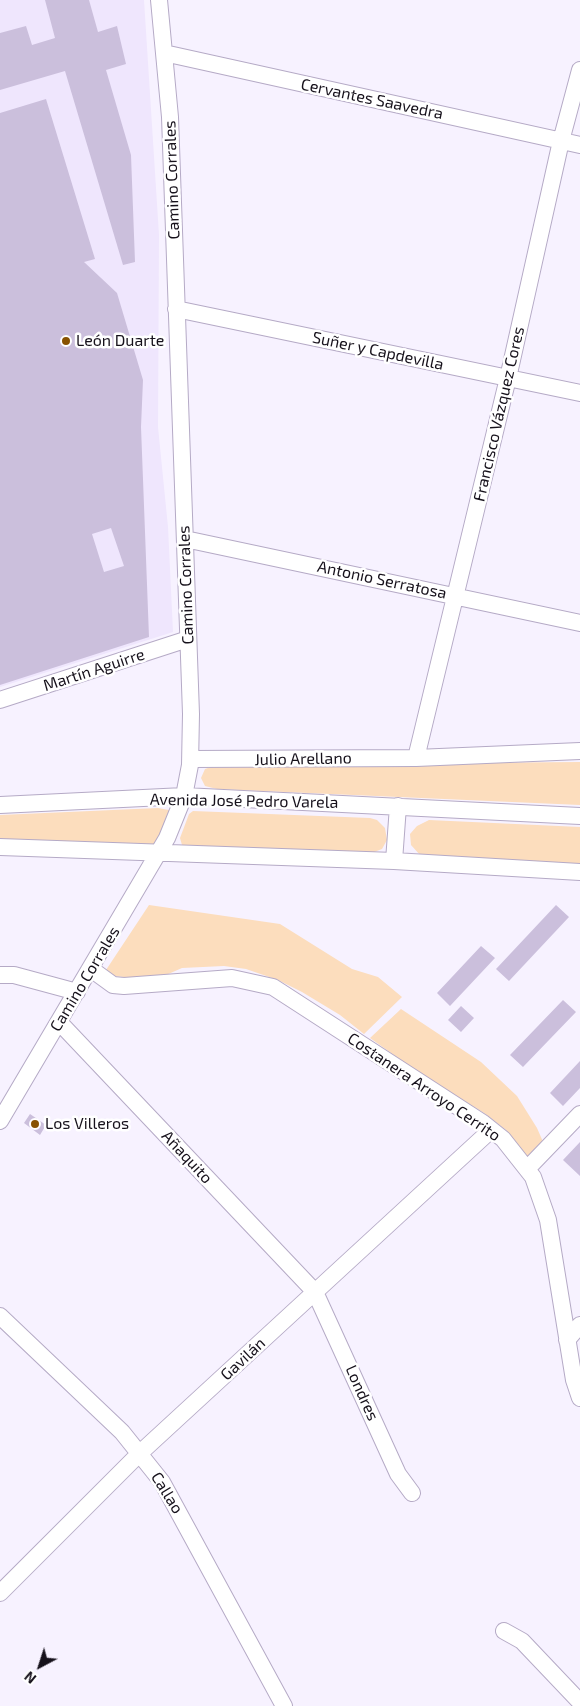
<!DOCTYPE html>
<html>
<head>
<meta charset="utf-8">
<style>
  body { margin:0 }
  #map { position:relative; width:580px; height:1706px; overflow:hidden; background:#f7f2ff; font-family:"Exo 2",sans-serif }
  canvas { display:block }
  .north { position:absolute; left:15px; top:1641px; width:50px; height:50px; -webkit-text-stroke:4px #fff; paint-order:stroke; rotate:220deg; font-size:14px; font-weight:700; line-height:20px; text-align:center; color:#16111b }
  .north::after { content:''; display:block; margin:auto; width:18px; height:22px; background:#16111b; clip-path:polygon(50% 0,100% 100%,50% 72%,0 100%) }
</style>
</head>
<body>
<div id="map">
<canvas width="580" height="1706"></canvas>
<div class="north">N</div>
</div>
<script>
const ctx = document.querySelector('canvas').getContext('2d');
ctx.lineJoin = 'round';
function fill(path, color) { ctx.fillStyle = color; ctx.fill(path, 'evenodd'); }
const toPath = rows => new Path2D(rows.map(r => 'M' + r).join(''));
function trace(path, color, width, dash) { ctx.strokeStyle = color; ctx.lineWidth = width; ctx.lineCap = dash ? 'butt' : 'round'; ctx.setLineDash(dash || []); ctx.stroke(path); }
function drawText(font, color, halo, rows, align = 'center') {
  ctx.font = font + ' "Exo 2",sans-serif'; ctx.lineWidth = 5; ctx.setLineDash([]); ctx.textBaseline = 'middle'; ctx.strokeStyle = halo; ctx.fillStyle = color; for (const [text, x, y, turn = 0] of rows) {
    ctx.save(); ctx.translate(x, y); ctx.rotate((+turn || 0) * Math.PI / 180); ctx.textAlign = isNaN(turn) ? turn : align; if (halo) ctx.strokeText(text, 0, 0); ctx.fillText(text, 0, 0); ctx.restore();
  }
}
fill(toPath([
  [0,0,144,0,159,235,158,427,168,527,173,632,0,687]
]), '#efe6fd');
fill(toPath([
  [580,762,580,805,217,789,205,786,201,778,205,769,217,765],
  [158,808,169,810,170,817,152,847,0,841,0,815],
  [193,811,370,818,377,820,385,828,387,840,382,849,369,854,182,845,180,838,189,814],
  [429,820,580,827,580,864,420,855,411,845,410,834,417,826],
  [149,905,280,924,352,969,378,977,402,997,364,1034,340,1015,302,992,278,980,246,969,224,966,182,968,166,975,135,978,113,976,106,970],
  [401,1009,481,1062,517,1096,537,1128,544,1144,529,1159,506,1130,484,1113,419,1073,370,1038]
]), '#fcddbd');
fill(toPath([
  [45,0,89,0,98,32,117,26,126,64,106,70,131,155,135,262,123,265,65,71,0,90,0,33,26,26,32,45,55,38],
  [46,99,95,259,84,262,117,293,143,380,141,427,149,637,0,685,0,113],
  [111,528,124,566,104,572,92,534],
  [556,905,569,917,509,981,496,969],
  [481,946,495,958,450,1006,437,993],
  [563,1000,576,1012,523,1067,510,1055],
  [461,1006,474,1018,461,1032,448,1020],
  [580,1061,580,1088,563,1106,550,1093],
  [30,1114,46,1125,40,1135,24,1123],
  [580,1142,580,1176,563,1160]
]), '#cbbfdc');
const minor = toPath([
  [164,53,580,145],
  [176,309,580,393],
  [185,539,580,623],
  [0,700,188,639],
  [416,758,508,378,561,141,580,70],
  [191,759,416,758,580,751],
  [0,805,184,796,580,816],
  [0,847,394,861,580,872],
  [394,861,398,806],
  [91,969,113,985,124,986,232,978,273,987,483,1123,503,1139,533,1177,548,1220,574,1380,580,1398],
  [0,975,14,975,77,992],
  [60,1023,315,1292,398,1474,412,1493],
  [0,1121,167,838,184,796,190,765,191,714,170,117,159,0],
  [527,1169,580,1114],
  [0,1316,122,1432,162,1482,284,1706],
  [567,1340,580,1325],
  [0,1593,140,1453,491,1130],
  [504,1631,522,1641,580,1702]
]);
trace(minor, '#b5aac6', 18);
trace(minor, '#fff', 16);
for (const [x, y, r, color] of [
  [66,341,5,"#885200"],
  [35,1124,5,"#885200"]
]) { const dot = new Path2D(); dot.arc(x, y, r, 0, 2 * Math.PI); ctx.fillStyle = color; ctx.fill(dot); trace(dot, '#fff', 2); }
drawText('16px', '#16111b', '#fff', [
  ["Cervantes Saavedra",372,99,12],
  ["Camino Corrales",172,180,-92],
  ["Suñer y Capdevilla",378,351,12],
  ["Francisco Vázquez Cores",499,414,-77],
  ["Antonio Serratosa",382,580,12],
  ["Camino Corrales",186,585,-92],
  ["Martín Aguirre",94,670,-18],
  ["Julio Arellano",303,759,-1],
  ["Avenida José Pedro Varela",244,801,1],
  ["Camino Corrales",85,979,-59],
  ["Costanera Arroyo Cerrito",424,1087,34],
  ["Añaquito",187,1157,47],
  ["Gavilán",243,1359,-43],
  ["Londres",362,1393,66],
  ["Callao",167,1493,58]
]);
drawText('16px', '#16111b', '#fff', [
  ["León Duarte",76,341],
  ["Los Villeros",45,1124]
], 'left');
</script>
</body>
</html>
